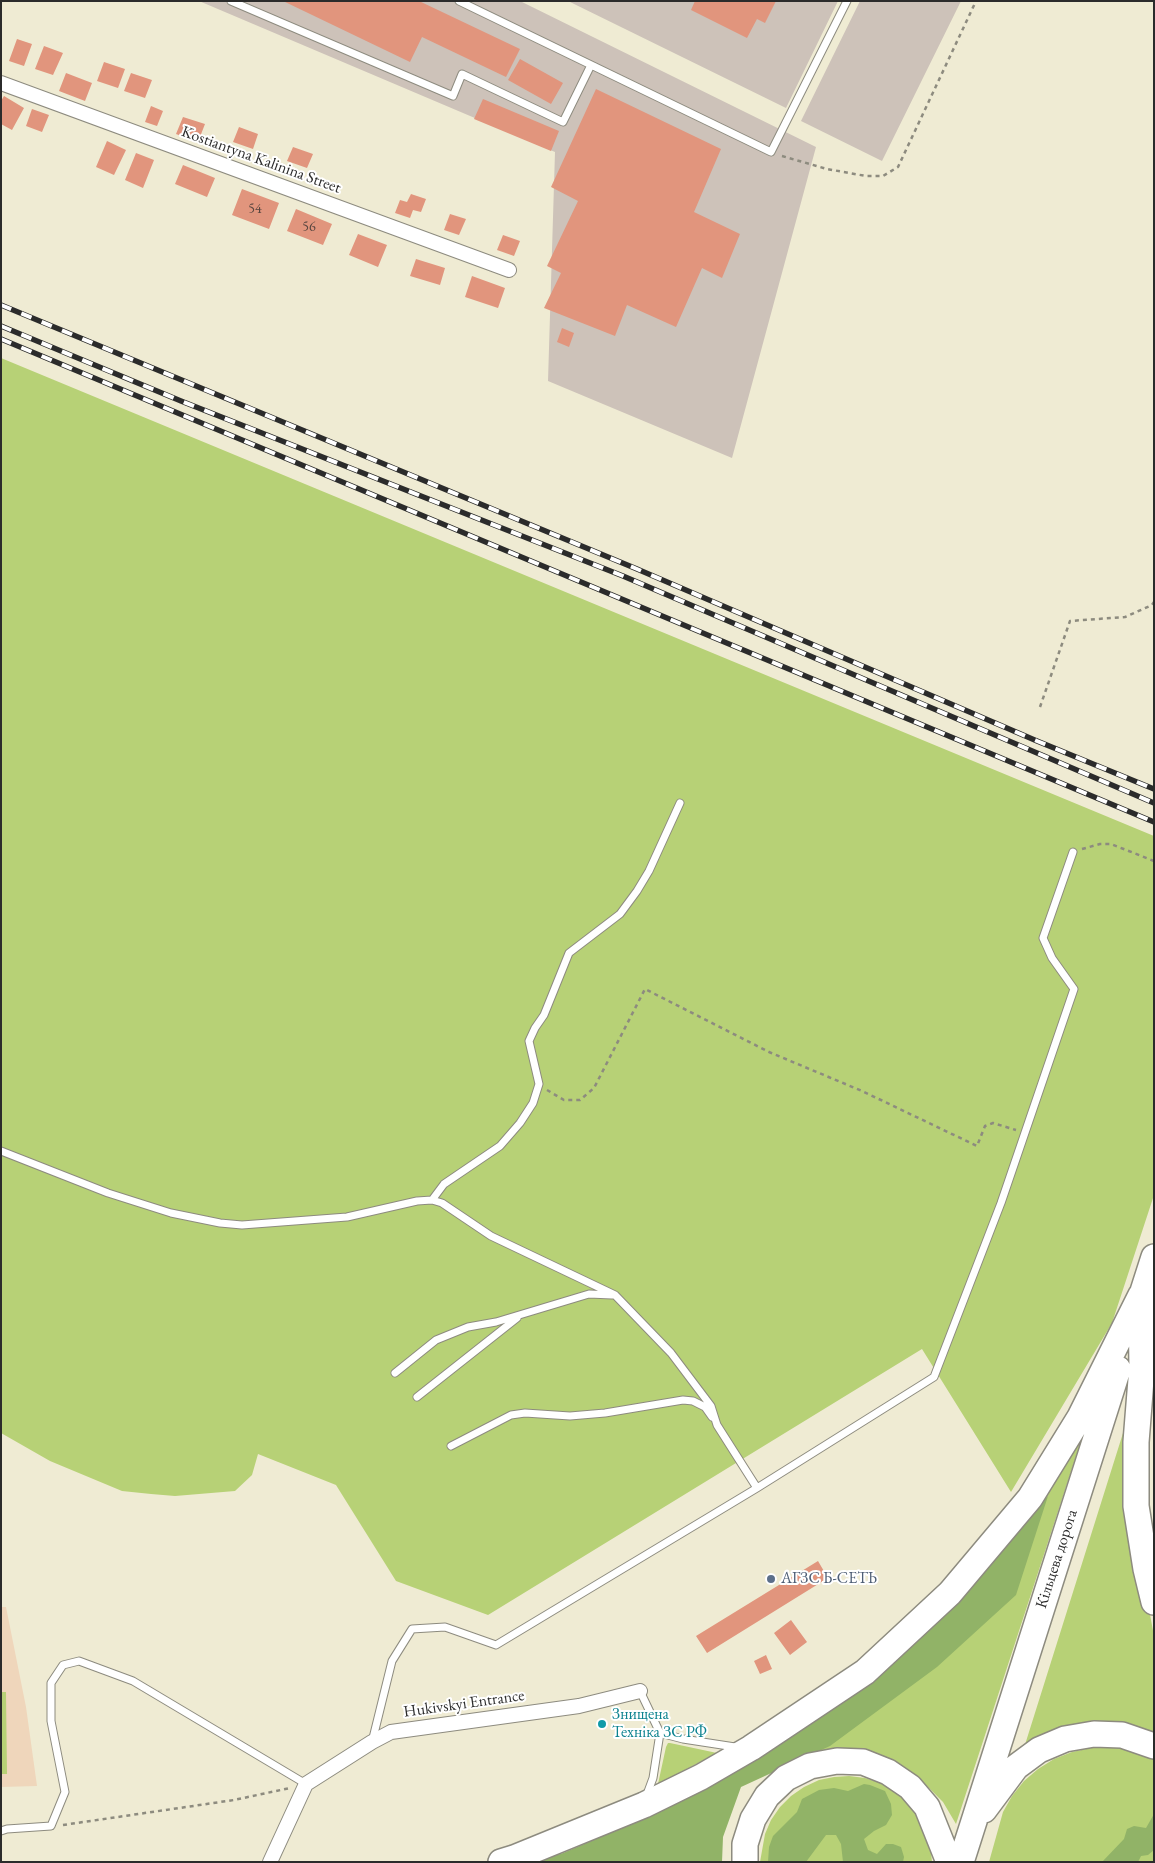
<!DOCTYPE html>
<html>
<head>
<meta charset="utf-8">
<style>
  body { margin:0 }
  #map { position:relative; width:1155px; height:1863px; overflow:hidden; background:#efebd3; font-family:"EB Garamond",serif }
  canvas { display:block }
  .frame { position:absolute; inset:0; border:2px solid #2b2b2b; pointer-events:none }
</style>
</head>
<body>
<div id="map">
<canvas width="1155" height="1863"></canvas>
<div class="frame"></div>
</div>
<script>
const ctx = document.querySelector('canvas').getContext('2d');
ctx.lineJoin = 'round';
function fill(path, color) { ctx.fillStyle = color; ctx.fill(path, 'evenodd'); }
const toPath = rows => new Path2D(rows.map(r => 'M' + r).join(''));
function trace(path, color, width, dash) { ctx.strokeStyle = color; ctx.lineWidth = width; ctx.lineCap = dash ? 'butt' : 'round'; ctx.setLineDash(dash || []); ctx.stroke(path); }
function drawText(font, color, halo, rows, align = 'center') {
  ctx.font = font + ' "EB Garamond",serif'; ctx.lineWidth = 4; ctx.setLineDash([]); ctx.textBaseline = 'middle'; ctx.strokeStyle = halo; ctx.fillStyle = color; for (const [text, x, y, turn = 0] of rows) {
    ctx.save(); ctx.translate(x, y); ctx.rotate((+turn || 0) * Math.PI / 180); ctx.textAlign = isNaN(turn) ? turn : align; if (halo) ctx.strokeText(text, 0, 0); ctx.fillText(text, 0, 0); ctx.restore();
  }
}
fill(toPath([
  [1,1607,6,1607,26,1707,37,1786,1,1787]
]), '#efd6bb');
fill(toPath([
  [199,1,520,1,816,147,732,458,548,381,555,152],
  [568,1,838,1,786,108],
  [860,1,961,1,882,161,801,121]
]), '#cdc2b9');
fill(toPath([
  [1,358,1154,836,1154,1195,1112,1323,1011,1492,922,1349,488,1615,396,1581,336,1485,258,1454,252,1475,235,1491,175,1496,151,1494,122,1491,50,1461,1,1433],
  [1129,1414,1135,1534,1154,1636,1154,1737,1023,1751],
  [1081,1441,956,1824,943,1802,927,1786,906,1769,877,1754,857,1751,816,1753,1024,1522],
  [1,1692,6,1692,7,1774,1,1774],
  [668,1743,670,1743,717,1753,658,1784,666,1747],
  [1110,1747,1128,1749,1154,1758,1154,1862,989,1862,1003,1812,1012,1796,1024,1781,1038,1769,1054,1759,1072,1752,1091,1748],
  [849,1776,865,1778,880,1783,894,1790,906,1800,916,1812,930,1840,932,1862,760,1862,765,1834,771,1820,780,1807,791,1796,804,1787,819,1780,834,1777]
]), '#b7d176');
fill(toPath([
  [1048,1496,1016,1595,937,1667,830,1746,741,1787,723,1837,722,1862,535,1862,563,1853,668,1808,769,1751,882,1673],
  [864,1784,870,1785,885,1791,891,1804,892,1815,886,1825,874,1831,864,1839,868,1850,877,1854,886,1844,893,1844,901,1847,904,1857,903,1862,843,1862,841,1844,836,1835,826,1835,806,1862,768,1862,769,1847,773,1836,797,1812,802,1799,819,1790,834,1788,848,1791],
  [1154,1814,1154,1850,1148,1855,1141,1856,1138,1862,1102,1862,1124,1839,1127,1829,1134,1826,1146,1828]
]), '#91b367');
fill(toPath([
  [283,1,419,1,520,49,506,77,422,37,410,62],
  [695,1,776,1,765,23,757,19,747,38,691,10],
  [17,39,32,44,24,66,9,61],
  [44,46,63,53,53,75,35,69],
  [520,59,563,83,551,104,508,80],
  [104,62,125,69,118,88,97,81],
  [66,73,92,83,85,101,59,91],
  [131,73,152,80,145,98,124,91],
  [596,89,721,149,694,212,740,234,722,278,702,268,676,327,627,305,615,336,544,308,561,273,547,266,578,201,551,187],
  [4,96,24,108,12,130,1,124,1,101],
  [483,99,559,131,551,151,474,119],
  [151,106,163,111,157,126,145,122],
  [32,109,49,115,42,132,26,126],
  [183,117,205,124,198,142,176,134],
  [239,127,258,134,253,149,233,142],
  [107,141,126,150,114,175,96,167],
  [293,147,313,154,307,168,287,161],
  [136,153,154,160,143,188,125,180],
  [183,165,215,178,207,197,175,184],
  [242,189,279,203,269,229,232,215],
  [411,194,426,199,421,212,413,210,410,218,395,213,400,200,407,202],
  [296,209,332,224,323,245,287,231],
  [450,214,466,219,459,235,444,230],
  [358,234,387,245,378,267,349,255],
  [503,235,520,241,514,256,497,250],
  [416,259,445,268,440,285,410,276],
  [472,276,505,288,498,308,465,297],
  [562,328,574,333,569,347,557,342],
  [818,1561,828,1578,707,1653,696,1636],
  [791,1620,807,1642,790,1655,774,1633],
  [766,1655,772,1669,760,1674,754,1661]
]), '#e1957d');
const lane = toPath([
  [231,1,453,96,462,74,563,122,591,65],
  [459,1,771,152,847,1],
  [1,1151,108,1193,171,1213,220,1223,242,1225,347,1217,417,1201,432,1200,442,1203,491,1236,615,1295,671,1353,711,1406,717,1425,757,1488],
  [432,1200,444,1184,500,1146,520,1123,533,1103,539,1084,529,1041,535,1028,544,1015,569,953,620,914,637,891,649,871,680,803],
  [395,1373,436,1340,468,1327,496,1322,589,1294,612,1295],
  [417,1397,517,1318],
  [451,1446,511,1415,525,1413,570,1416,605,1413,683,1400,693,1401,705,1407,712,1417],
  [640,1691,660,1733,653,1778,646,1797],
  [660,1733,683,1739,735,1747],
  [372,1742,392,1661,412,1629,445,1627,496,1645,757,1488,934,1377,1001,1203,1074,989,1052,958,1043,938,1073,852],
  [1,1831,7,1829,51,1826,65,1792,51,1721,51,1683,63,1665,79,1661,133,1681,306,1784]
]);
const street = toPath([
  [1,83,509,270],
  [270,1862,306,1784,372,1742,391,1732,579,1706,640,1691]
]);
const highway = toPath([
  [1141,1300,1142,1367,1136,1442,1136,1506,1146,1569,1154,1602],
  [1137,1310,1154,1257],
  [984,1810,1016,1767,1039,1750,1065,1739,1094,1734,1122,1735,1154,1746],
  [501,1862,514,1858,644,1805,701,1777,751,1748,865,1672,950,1593,1030,1498,1080,1417,1141,1295],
  [745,1862,745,1844,753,1819,767,1796,786,1778,810,1766,837,1761,863,1762,888,1772,910,1787,927,1807,949,1862],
  [961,1862,1118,1369]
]);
trace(lane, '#8d8b7f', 9);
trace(street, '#8d8b7f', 16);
trace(highway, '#8d8b7f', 28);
trace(toPath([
  [782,156,827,169,866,176,883,176,898,167,976,1],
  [1040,707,1070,621,1125,617,1152,605,1154,602],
  [1082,849,1100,844,1111,844,1154,861],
  [547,1090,564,1100,580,1100,594,1088,645,989,769,1052,862,1091,977,1146,985,1126,993,1123,1016,1130],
  [63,1825,234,1800,290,1788]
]), '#8d8b7f', 2.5, [4, 4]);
trace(lane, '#fff', 7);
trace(street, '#fff', 14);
trace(highway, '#fff', 25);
const rail = toPath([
  [1,305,637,569,1037,741,1154,789],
  [1,326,181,401,623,576,1154,803],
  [1,339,1154,822]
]);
trace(rail, '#2b2b2b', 5.5);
trace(rail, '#fff', 4, [11]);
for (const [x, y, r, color] of [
  [771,1579,5,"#5c6f8a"],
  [602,1724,5,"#0f9aa8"]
]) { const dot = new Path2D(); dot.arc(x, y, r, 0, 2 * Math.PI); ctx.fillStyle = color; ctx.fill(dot); trace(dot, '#fff', 2); }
drawText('14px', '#584640', null, [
  ["54",255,209],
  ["56",309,227]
]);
drawText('16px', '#2b2b2b', '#fff', [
  ["Kostiantyna Kalinina Street",261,160,20],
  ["Кільцева дорога",1057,1559,-72],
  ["Hukivskyi Entrance",464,1704,-8]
]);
drawText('16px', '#4e5e75', '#fff', [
  ["АГЗС Б-СЕТЬ",781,1579]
], 'left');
drawText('16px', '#0d838f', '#fff', [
  ["Знищена",612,1715],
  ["Техніка ЗС РФ",612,1733]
], 'left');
</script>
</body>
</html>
